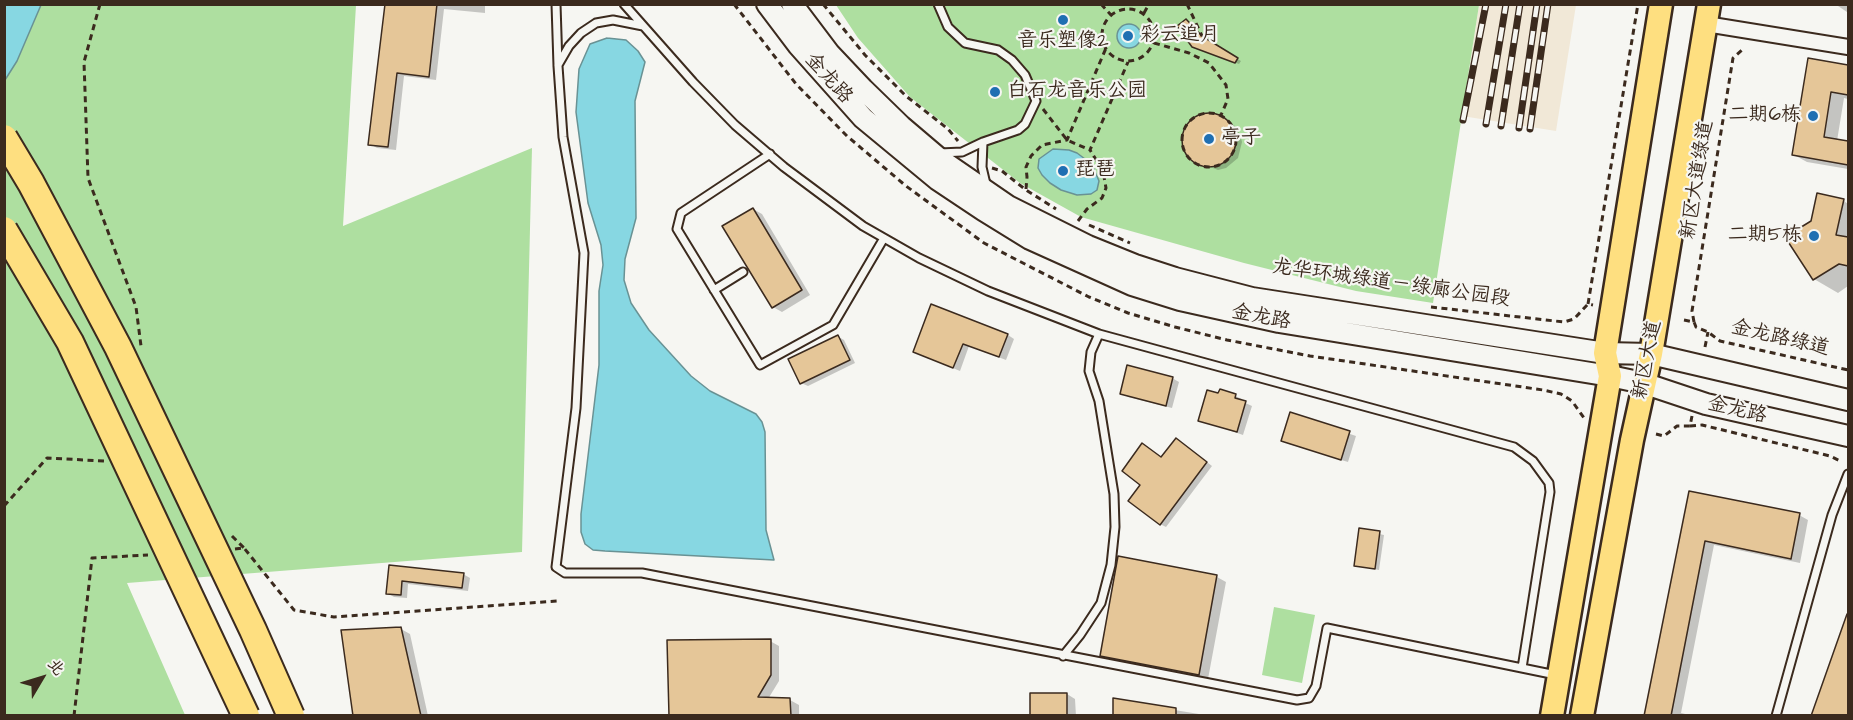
<!DOCTYPE html>
<html>
<head>
<meta charset="utf-8">
<style>
  body { margin:0 }
  #map { position:relative; width:1853px; height:720px; overflow:hidden; background:#f6f6f2; font-family:"Architects Daughter","LXGW WenKai TC",sans-serif }
  canvas { display:block }
  .frame { position:absolute; inset:0; border:6px solid #3b2a1e; pointer-events:none }
  .north { position:absolute; left:12px; top:648px; width:60px; height:60px; -webkit-text-stroke:4px #f6f6f2; paint-order:stroke; rotate:52deg; font-size:16px; font-weight:700; line-height:24px; text-align:center; color:#3b2a1e }
  .north::after { content:''; display:block; margin:auto; width:21px; height:27px; background:#3b2a1e; clip-path:polygon(50% 0,100% 100%,50% 72%,0 100%) }
</style>
</head>
<body>
<div id="map">
<canvas width="1853" height="720"></canvas>
<div class="frame"></div>
<div class="north">北</div>
</div>
<script>
const ctx = document.querySelector('canvas').getContext('2d');
ctx.lineJoin = 'round';
function fill(path, color) { ctx.fillStyle = color; ctx.fill(path, 'evenodd'); }
const toPath = rows => new Path2D(rows.map(r => 'M' + r).join(''));
function trace(path, color, width, dash) { ctx.strokeStyle = color; ctx.lineWidth = width; ctx.lineCap = dash ? 'butt' : 'round'; ctx.setLineDash(dash || []); ctx.stroke(path); }
function drawText(font, color, halo, rows, align = 'center') {
  ctx.font = font + ' "Architects Daughter","LXGW WenKai TC",sans-serif'; ctx.lineWidth = 4.5; ctx.setLineDash([]); ctx.textBaseline = 'middle'; ctx.strokeStyle = halo; ctx.fillStyle = color; for (const [text, x, y, turn = 0] of rows) {
    ctx.save(); ctx.translate(x, y); ctx.rotate((+turn || 0) * Math.PI / 180); ctx.textAlign = isNaN(turn) ? turn : align; if (halo) ctx.strokeText(text, 0, 0); ctx.fillText(text, 0, 0); ctx.restore();
  }
}
fill(toPath([
  [1479,5,1576,5,1556,131,1462,116]
]), '#f1e8d7');
fill(toPath([
  [41,5,356,5,343,226,532,148,522,552,127,583,185,715,5,715,4,80,17,61],
  [836,5,1479,5,1433,303,1356,291,1244,263,1081,217,1020,183,910,97,858,38],
  [1274,607,1315,615,1302,683,1262,675]
]), '#aedfa0');
const water = toPath([
  [5,4,41,5,17,61,5,80,5,4],
  '1117 36a12 12 0 1 1 24 0a12 12 0 1 1-24 0Z',
  [607,38,626,40,638,51,645,62,635,101,636,218,625,259,624,280,631,303,649,330,691,376,710,391,756,414,762,422,765,432,766,530,774,560,605,551,593,550,585,544,581,532,581,514,599,365,599,291,603,265,601,245,588,203,576,112,579,69,590,44,607,38],
  [1053,149,1069,150,1077,153,1089,162,1094,169,1099,181,1097,190,1091,194,1077,195,1061,190,1050,183,1042,175,1038,168,1039,159,1053,149]
]);
fill(water, '#87d7e2');
trace(water, '#699294', 1.5);
fill(toPath([
  [386,4,485,4,485,13,444,9,436,80,404,76,396,150,377,148,370,144],
  [1835,4,1848,4,1848,12,1847,12],
  [1187,20,1206,40,1241,61,1239,64,1198,49],
  [1809,60,1848,66,1848,99,1844,98,1837,141,1848,143,1848,169,1807,162,1794,155],
  [1212,114,1221,117,1235,126,1240,134,1242,142,1238,158,1226,168,1218,170,1195,161,1189,155,1183,140,1189,124,1195,118,1203,115],
  [1844,201,1848,204,1848,286,1838,293,1814,279],
  [753,209,762,214,810,295,782,312,773,307],
  [1008,335,1014,339,1006,360,969,346,960,371,914,352],
  [837,336,844,340,855,363,808,386,801,383],
  [1172,378,1179,382,1172,408,1128,397,1122,393],
  [1219,395,1235,396,1242,399,1241,401,1252,406,1243,435,1200,420],
  [1291,414,1356,436,1348,462,1289,444,1283,441],
  [1182,443,1212,466,1166,527,1160,524,1142,485,1162,458],
  [1690,492,1799,515,1808,520,1800,563,1714,545,1681,713,1694,716,1646,716],
  [1360,530,1384,535,1379,570,1355,565],
  [1119,558,1217,577,1226,582,1208,679,1110,660,1102,655],
  [390,566,463,574,470,578,468,591,408,584,407,598,394,597,387,593],
  [1848,613,1848,716,1813,716],
  [401,629,410,634,428,716,354,716],
  [770,641,779,646,779,681,768,699,790,700,799,705,799,716,670,716],
  [1067,694,1075,699,1076,716,1031,716],
  [1114,700,1211,716,1115,716]
]), '#0003');
const building = toPath([
  [385,4,437,4,429,77,397,73,388,147,368,145,385,4],
  [1186,19,1202,36,1238,58,1235,63,1192,47,1177,26,1186,19],
  [1808,58,1848,65,1848,95,1831,92,1824,137,1848,141,1848,165,1792,155,1808,58],
  '1182 140a27 27 0 1 1 54 0a27 27 0 1 1-54 0Z',
  [1817,193,1844,199,1836,235,1848,237,1848,266,1839,264,1813,280,1785,237,1811,221,1817,193],
  [753,208,802,290,772,308,722,226,753,208],
  [931,304,1008,334,999,357,963,344,953,368,913,352,931,304],
  [838,335,850,360,800,384,788,359,838,335],
  [1127,365,1173,377,1166,406,1120,394,1127,365],
  [1220,389,1236,394,1235,398,1246,401,1237,432,1198,421,1207,390,1218,393,1220,389],
  [1290,412,1350,431,1341,460,1281,441,1290,412],
  [1176,438,1207,462,1160,525,1128,501,1140,485,1122,471,1142,443,1161,457,1176,438],
  [1689,491,1800,513,1791,559,1705,541,1671,716,1644,716,1689,491],
  [1359,528,1380,531,1375,569,1354,566,1359,528],
  [1118,556,1217,575,1199,675,1100,656,1118,556],
  [389,565,464,573,462,588,402,581,401,595,386,594,389,565],
  [1847,614,1848,615,1848,716,1811,716,1847,614],
  [401,627,421,716,353,716,341,630,401,627],
  [771,639,771,675,758,697,790,698,791,716,669,716,667,640,771,639],
  [1030,693,1067,693,1067,716,1030,716,1030,693],
  [1113,698,1176,708,1176,716,1113,716,1113,698]
]);
fill(building, '#e5c698');
trace(building, '#3b2a1e', 1.5);
const lane = toPath([
  [556,4,558,66,563,137,584,253,576,408,556,567,565,573,642,573,1297,700,1309,698,1316,686,1327,628,1556,675],
  [624,4,693,82,735,125,784,167,863,226,919,258,988,291,1099,334,1514,447,1533,461,1549,483,1550,492,1522,668],
  [938,4,948,27,965,43,998,50,1012,60,1025,75,1036,101,1025,124,1018,130,983,142,962,152,940,153],
  [558,65,569,46,581,33,596,23,613,20,643,26],
  [983,142,982,167,986,184],
  [770,154,681,213,677,229,760,365,833,325,884,238],
  [714,290,743,272],
  [1063,656,1080,635,1101,603,1111,565,1115,527,1114,494,1099,401,1089,371,1091,352,1099,334],
  [1776,716,1832,515,1848,474]
]);
const street = toPath([
  [1706,24,1848,47]
]);
const secondary = toPath([
  [767,4,798,45,863,118,938,180,983,210,1030,239,1132,285,1180,300,1279,322,1610,376,1643,383,1706,404,1848,436],
  [792,4,829,53,863,89,901,126,941,160,1008,206,1088,246,1135,265,1175,278,1252,298,1605,353,1651,354,1848,400]
]);
const primary = toPath([
  [1552,716,1610,376,1605,353,1661,4],
  [1582,716,1632,440,1651,354,1709,4]
]);
trace(lane, '#3b2a1e', 11);
trace(street, '#3b2a1e', 18);
trace(secondary, '#3b2a1e', 24);
trace(primary, '#3b2a1e', 27);
trace(toPath([
  [100,4,84,62,88,178,136,307,141,346],
  [734,4,796,84,847,136,906,186,984,243,1089,297,1128,313,1175,327,1227,340,1310,356,1543,390,1561,394,1572,401,1584,418],
  [823,4,865,55,906,96,948,129,958,141],
  [1101,4,1111,15],
  [1187,4,1202,36],
  '1102 35a26 26 0 1 1 52 0a26 26 0 1 1-52 0Z',
  [1144,13,1149,4],
  [1154,43,1189,53,1209,63,1226,85,1228,99,1221,115],
  [1043,109,1067,140,1090,150],
  '1182 140a27 27 0 1 1 54 0a27 27 0 1 1-54 0Z',
  [992,168,1002,171,1026,190,1056,209],
  [1026,189,1027,177,1026,167,1031,156,1042,145,1067,140,1106,48],
  [1078,221,1087,209,1102,198,1106,188,1103,171,1090,150,1128,62],
  [1089,225,1130,243],
  [1588,304,1638,4],
  [1431,307,1564,322,1574,319,1588,304,1593,305],
  [1684,320,1694,322,1696,327,1708,332,1720,341,1848,370],
  [1694,322,1692,311,1733,58,1743,49],
  [1705,347,1708,332],
  [1690,426,1702,425,1830,456,1842,462],
  [1656,434,1664,436,1677,426,1690,426,1692,416],
  [4,506,47,458,104,461],
  [232,536,244,548],
  [235,549,244,548,294,610,334,617,558,601],
  [74,716,92,558,148,555]
]), '#3b2a1e', 3, [6, 4.5]);
trace(lane, '#f6f6f2', 7);
trace(street, '#f6f6f2', 14);
trace(secondary, '#f6f6f2', 20);
trace(primary, '#fedf80', 22);
const rail = toPath([
  [1463,120,1486,4],
  [1486,124,1506,4],
  [1501,126,1520,4],
  [1519,128,1537,4],
  [1530,129,1548,4]
]);
trace(rail, '#3b2a1e', 7);
trace(rail, '#f6f6f2', 4.5, [14]);
const highwayBridge = toPath([
  [4,138,31,183,118,347,253,630,291,716],
  [4,230,70,342,246,716]
]);
trace(highwayBridge, '#3b2a1e', 30, []);
trace(highwayBridge, '#fedf80', 26);
for (const [x, y, r, color] of [
  [1063,20,6,"#1f6fb2"],
  [1128,36,6,"#1f6fb2"],
  [995,92,6,"#1f6fb2"],
  [1813,116,6,"#1f6fb2"],
  [1209,139,6,"#1f6fb2"],
  [1063,171,6,"#1f6fb2"],
  [1814,236,6,"#1f6fb2"]
]) { const dot = new Path2D(); dot.arc(x, y, r, 0, 2 * Math.PI); ctx.fillStyle = color; ctx.fill(dot); trace(dot, '#f6f6f2', 2); }
drawText('20px', '#3b2a1e', '#f6f6f2', [
  ["彩云追月",1140,36],
  ["音乐塑像2",1063,42,"center"],
  ["白石龙音乐公园",1007,92],
  ["二期6栋",1801,116,"right"],
  ["亭子",1221,139],
  ["琵琶",1075,171],
  ["二期5栋",1802,236,"right"]
], 'left');
drawText('20px', '#3b2a1e', '#f6f6f2', [
  ["金龙路",828,79,48],
  ["新区大道绿道",1698,180,-81],
  ["龙华环城绿道－绿廊公园段",1391,284,8],
  ["金龙路",1261,318,11],
  ["金龙路绿道",1780,339,13],
  ["新区大道",1648,360,-79],
  ["金龙路",1737,411,13]
]);
</script>
</body>
</html>
